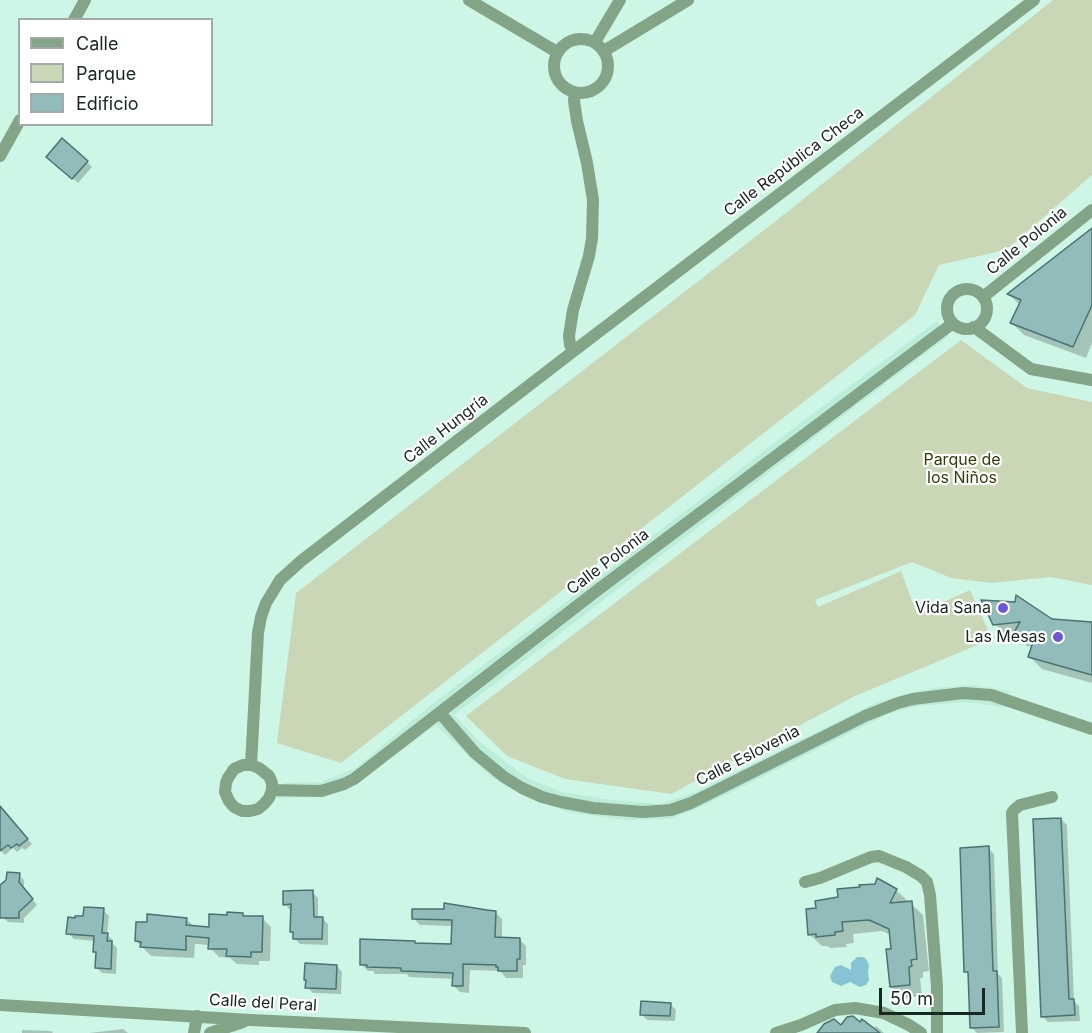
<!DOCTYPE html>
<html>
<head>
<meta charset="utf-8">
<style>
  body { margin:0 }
  #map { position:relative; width:1092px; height:1033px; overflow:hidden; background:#cef6e7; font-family:Inter,sans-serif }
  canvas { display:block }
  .legend { position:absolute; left:18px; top:18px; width:195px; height:108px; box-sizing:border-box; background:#fff; border:2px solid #a3a9a7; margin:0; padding:8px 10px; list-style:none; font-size:18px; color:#182722 }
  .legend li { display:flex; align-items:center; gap:12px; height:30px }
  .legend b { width:30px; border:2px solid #a3a9a7 }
  .scale { position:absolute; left:879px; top:988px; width:106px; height:27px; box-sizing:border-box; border:3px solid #182722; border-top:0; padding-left:8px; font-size:18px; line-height:21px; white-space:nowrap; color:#182722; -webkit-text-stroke:4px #fff; paint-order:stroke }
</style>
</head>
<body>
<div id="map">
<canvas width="1092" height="1033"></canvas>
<ul class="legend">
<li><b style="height:8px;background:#83a487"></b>Calle</li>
<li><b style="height:16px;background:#cad7b6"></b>Parque</li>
<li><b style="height:16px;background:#91bcbb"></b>Edificio</li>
</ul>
<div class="scale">50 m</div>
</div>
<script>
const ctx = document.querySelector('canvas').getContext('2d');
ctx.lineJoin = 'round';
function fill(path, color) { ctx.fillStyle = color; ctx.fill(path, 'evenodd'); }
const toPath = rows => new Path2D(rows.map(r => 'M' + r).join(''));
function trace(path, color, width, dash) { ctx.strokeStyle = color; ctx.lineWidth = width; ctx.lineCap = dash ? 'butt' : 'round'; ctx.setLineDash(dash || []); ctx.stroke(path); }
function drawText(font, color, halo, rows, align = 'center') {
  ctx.font = font + ' Inter,sans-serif'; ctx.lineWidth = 4.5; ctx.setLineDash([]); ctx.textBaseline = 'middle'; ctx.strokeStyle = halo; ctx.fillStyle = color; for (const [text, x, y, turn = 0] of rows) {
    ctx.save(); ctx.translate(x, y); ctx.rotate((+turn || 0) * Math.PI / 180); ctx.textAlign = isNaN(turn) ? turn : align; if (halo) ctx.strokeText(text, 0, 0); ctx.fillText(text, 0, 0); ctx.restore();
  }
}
fill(toPath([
  [937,321,949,336,831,425,454,715,480,742,527,778,562,792,604,799,661,804,696,792,875,703,898,696,933,688,974,685,1009,691,1004,707,964,702,918,706,888,714,732,792,698,808,670,819,625,820,567,812,528,797,491,777,436,725,348,789,325,797,277,798,283,783,321,782,356,768,427,708,807,418]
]), '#bceddb');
fill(toPath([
  [1053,0,1092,0,1092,175,1006,250,939,265,915,315,341,763,277,743,296,593,777,220],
  [961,340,1027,388,1092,402,1092,585,1051,577,991,583,951,578,912,562,815,600,818,607,901,571,917,614,970,590,992,639,855,696,671,794,565,779,507,756,466,716]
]), '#cad7b6');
fill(toPath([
  [857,957,863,957,866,959,869,965,868,971,869,980,866,985,860,987,850,982,841,986,832,982,830,976,835,967,841,965,851,970,851,963]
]), '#87c3d4');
fill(toPath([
  [54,162,87,162,92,167,78,183],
  [1092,230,1092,343,1086,358,1024,335,1012,323,1020,305,1009,294],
  [984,602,1052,621,1092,624,1092,683,1042,669,1030,657,1033,647,1027,646,1016,635,1007,636,995,624],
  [0,807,32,844,25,850,22,848,17,852,13,848,5,855,1,851],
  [1061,819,1067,825,1074,1001,1079,1006,1080,1021,1048,1022,1042,1016],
  [988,848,994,854,998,974,1002,978,1004,1032,977,1033,972,1028,970,976,966,971],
  [19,875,24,880,24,889,37,905,24,918,24,923,8,922,1,916,0,917,0,888],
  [896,890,923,915,929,971,923,972,923,978,920,978,922,996,903,998,891,986,892,950,891,935,882,931,853,934,854,943,846,944,847,947,830,948,827,946,822,946,809,934],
  [312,892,318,898,318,918,322,918,328,924,328,945,300,944,294,938,294,934,292,931,292,910,290,910,285,904],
  [103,910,109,916,107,935,113,940,113,944,117,948,116,974,102,973,97,968,97,954,94,951,95,941,74,939,68,933,84,918],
  [495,912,502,919,502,938,519,939,526,946,526,965,523,965,523,978,506,978,500,971,470,970,469,993,460,992,453,985,454,979,409,977,407,974,375,974,373,971,368,971,361,964,415,942,417,944,452,945,453,926,420,925,413,918],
  [243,914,246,918,262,918,271,927,270,961,259,961,259,965,237,964,230,958,219,957,210,948,210,945,195,944,194,958,151,956,136,941,186,919,195,927,211,928,228,916],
  [337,966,342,972,341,994,313,993,307,987],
  [670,1004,676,1010,675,1021,647,1020,642,1015],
  [876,1026,884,1033,819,1033,841,1027,873,1029],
  [123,1029,128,1033,89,1033],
  [22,1030,51,1031,53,1033,22,1033]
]), '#0003');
const building = toPath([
  [62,138,88,161,72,179,46,157,62,138],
  [1092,228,1092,305,1073,347,1010,323,1021,300,1007,294,1092,228],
  [1016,595,1052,619,1092,622,1092,675,1028,657,1034,639,1013,634,1020,622,993,625,981,600,1015,602,1016,595],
  [0,806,28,839,19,846,17,844,11,848,8,845,0,851,0,806],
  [1061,818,1069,999,1074,999,1075,1015,1041,1017,1033,819,1061,818],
  [989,846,993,971,997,971,999,1027,970,1028,968,972,964,972,960,848,989,846],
  [7,872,20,873,19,882,33,899,19,912,19,918,0,918,0,885,6,880,7,872],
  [877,878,897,889,890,903,912,901,917,959,911,960,912,966,909,967,910,985,890,987,886,949,891,949,889,929,869,920,842,922,843,931,835,932,835,935,816,937,816,934,808,935,806,909,816,908,815,901,838,897,837,889,860,887,859,885,875,884,877,878],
  [313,890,314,917,323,917,322,939,293,939,293,932,290,932,291,904,283,905,283,891,313,890],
  [444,903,487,910,496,911,495,937,520,938,520,959,517,959,517,971,498,971,498,967,496,967,496,965,463,964,463,986,452,986,453,973,401,971,401,968,367,967,367,965,360,965,360,939,415,941,415,943,451,944,452,920,412,919,412,909,444,909,444,903],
  [84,907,104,908,102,933,108,933,107,941,112,941,111,969,95,968,96,952,93,952,94,936,66,934,68,917,75,918,75,916,83,916,84,907],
  [227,912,243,913,243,916,263,916,262,952,251,952,251,957,226,956,227,949,208,949,209,938,186,936,186,950,140,947,141,942,135,941,136,922,147,922,147,914,187,918,186,925,209,927,209,914,227,915,227,912],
  [305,963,337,965,336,989,305,988,306,980,304,980,305,963],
  [641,1001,671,1003,670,1016,640,1015,641,1001],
  [853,1016,860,1022,862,1019,880,1033,817,1033,824,1024,834,1019,841,1025,847,1017,853,1016]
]);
fill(building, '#91bcbb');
trace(building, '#497271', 1.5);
trace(toPath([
  [469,0,557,52],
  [74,20,85,0],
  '554 66a27 27 0 1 1 54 0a27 27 0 1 1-54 0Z',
  [595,42,620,0],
  [604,51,688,0],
  [0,156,20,120],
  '947 309a20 20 0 1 1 40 0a20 20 0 1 1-40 0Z',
  [983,297,1092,210],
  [974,327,1031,369,1092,380],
  [575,350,1034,0],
  [440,713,475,753,504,777,522,788,542,797,561,802,593,808,643,812,671,810,691,803,865,716,898,703,913,699,963,693,991,695,1092,729],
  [243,765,251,765,259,768,269,776,272,783,272,790,269,798,264,804,258,809,250,811,242,811,234,807,229,801,225,792,226,783,228,778,234,769,243,765],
  [251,765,258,633,261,617,266,603,280,580,301,561,575,350,570,345,569,336,573,310,589,256,592,238,593,200,587,163,577,121,574,101,575,92],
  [272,790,321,791,344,784,354,779,595,592,953,323],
  [805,882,820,878,871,857,879,856,906,867,921,876,927,882,930,895,937,987,937,1033],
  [0,1005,251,1020,525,1033],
  [194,1033,197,1016],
  [210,1033,243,1022],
  [776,1033,801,1025,835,1010,855,1008,884,1013,909,1025,921,1033],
  [1022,1033,1012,813,1014,810,1020,805,1052,797]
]), '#83a487', 12);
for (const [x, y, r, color] of [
  [1003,608,6,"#6c58d2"],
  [1058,637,6,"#6c58d2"]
]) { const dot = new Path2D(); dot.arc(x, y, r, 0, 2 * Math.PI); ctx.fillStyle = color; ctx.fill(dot); trace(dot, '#fff', 2); }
drawText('16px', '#182722', '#fff', [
  ["Calle República Checa",794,162,-37],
  ["Calle Polonia",1027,241,-39],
  ["Calle Hungría",446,429,-38],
  ["Calle Polonia",608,562,-37],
  ["Calle Eslovenia",748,756,-27],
  ["Calle del Peral",263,1003,3]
]);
drawText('16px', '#2f3e09', '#fff', [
  ["Parque de",962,460],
  ["los Niños",962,478]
]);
drawText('16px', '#182722', '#fff', [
  ["Vida Sana",991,608],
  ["Las Mesas",1046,637]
], 'right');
</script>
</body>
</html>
